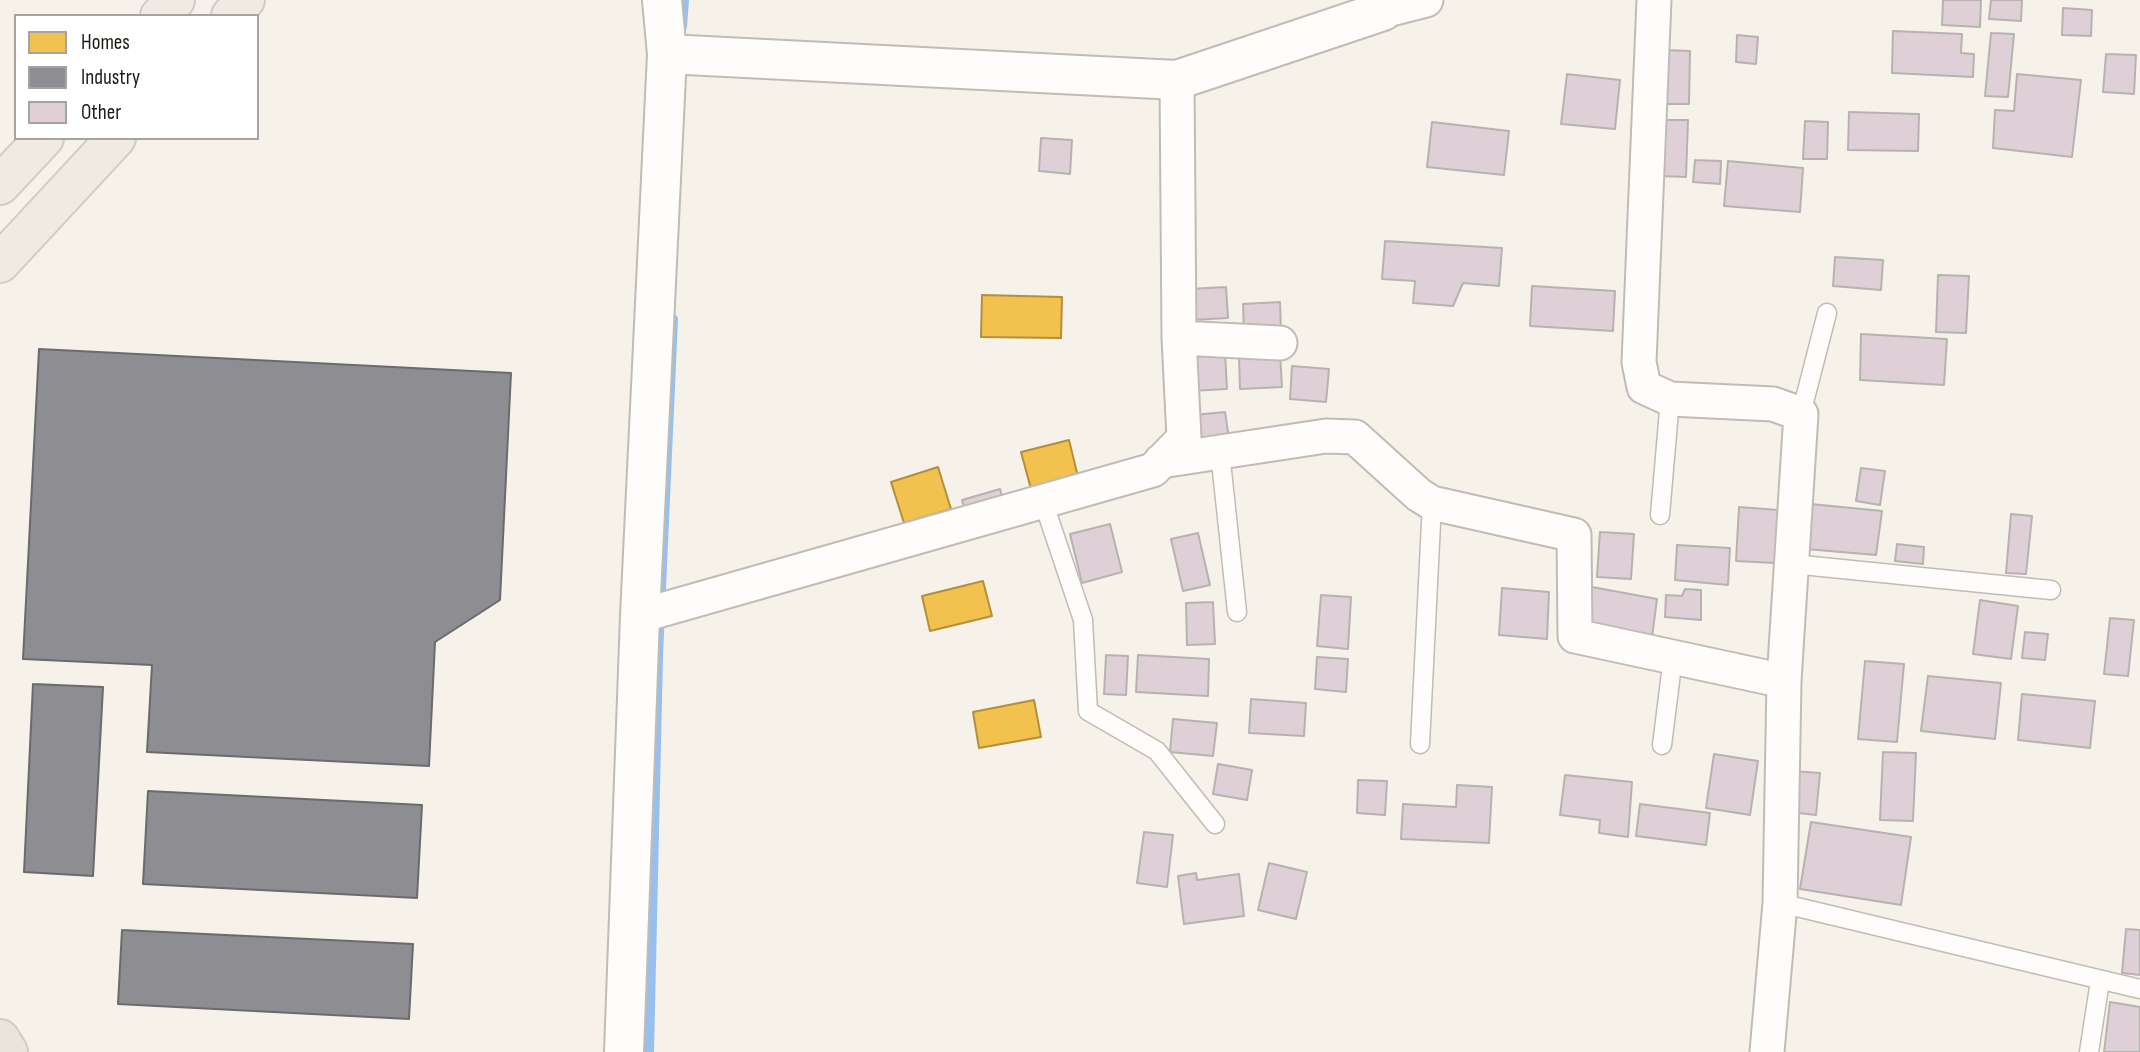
<!DOCTYPE html>
<html>
<head>
<meta charset="utf-8">
<style>
  body { margin:0 }
  #map { position:relative; width:2140px; height:1052px; overflow:hidden; background:#f6f2e9; font-family:"Sofia Sans Condensed",sans-serif }
  canvas { display:block }
  .legend { position:absolute; left:14px; top:14px; width:245px; height:126px; box-sizing:border-box; background:#fff; border:2px solid #a5a3a1; margin:0; padding:9px 12px; list-style:none; font-size:21px; color:#1d1a14 }
  .legend li { display:flex; align-items:center; gap:14px; height:35px }
  .legend b { width:35px; border:2px solid #a5a3a1 }
</style>
</head>
<body>
<div id="map">
<canvas width="2140" height="1052"></canvas>
<ul class="legend">
<li><b style="height:19px;background:#f2c14e"></b>Homes</li>
<li><b style="height:19px;background:#8d8d92"></b>Industry</li>
<li><b style="height:19px;background:#dfd0d8"></b>Other</li>
</ul>
</div>
<script>
const ctx = document.querySelector('canvas').getContext('2d');
ctx.lineJoin = 'round';
function fill(path, color) { ctx.fillStyle = color; ctx.fill(path, 'evenodd'); }
const toPath = rows => new Path2D(rows.map(r => 'M' + r).join(''));
function trace(path, color, width, dash) { ctx.strokeStyle = color; ctx.lineWidth = width; ctx.lineCap = dash ? 'butt' : 'round'; ctx.setLineDash(dash || []); ctx.stroke(path); }
const homes = toPath([
  [982,295,1062,297,1061,338,981,337,982,295],
  [1069,440,1078,477,1031,489,1021,452,1069,440],
  [938,467,951,509,904,523,891,482,938,467],
  [983,581,992,616,930,631,922,596,983,581],
  [1034,700,1041,737,979,748,973,712,1034,700]
]);
fill(homes, '#f2c14e');
trace(homes, '#b28f3d', 2);
const industry = toPath([
  [39,349,511,373,500,600,435,642,429,766,147,752,152,665,23,659,39,349],
  [33,684,103,687,93,876,24,872,33,684],
  [148,791,422,805,417,898,143,884,148,791],
  [122,930,413,944,409,1019,118,1004,122,930]
]);
fill(industry, '#8d8d92');
trace(industry, '#6b6a6c', 2);
trace(toPath([
  [682,27,684,0],
  [649,1052,658,656,673,319]
]), '#98c0ee', 10);
const building = toPath([
  [1943,0,1981,0,1980,27,1942,25,1943,0],
  [1991,0,2022,0,2021,21,1989,19,1991,0],
  [2063,8,2092,10,2091,36,2062,35,2063,8],
  [1893,31,1962,34,1961,53,1974,54,1973,77,1892,73,1893,31],
  [1991,33,2014,34,2008,97,1985,96,1991,33],
  [1737,35,1758,37,1756,64,1736,62,1737,35],
  [1663,50,1690,51,1689,104,1661,104,1663,50],
  [2106,54,2136,55,2134,94,2103,92,2106,54],
  [1567,74,1620,80,1615,129,1561,124,1567,74],
  [2017,74,2081,80,2072,157,1993,148,1995,110,2014,111,2017,74],
  [1849,112,1919,114,1918,151,1848,150,1849,112],
  [1660,120,1688,120,1686,177,1659,176,1660,120],
  [1805,121,1828,122,1827,159,1803,159,1805,121],
  [1432,122,1509,131,1504,175,1427,167,1432,122],
  [1041,138,1072,140,1070,174,1039,171,1041,138],
  [1695,160,1721,161,1720,184,1693,182,1695,160],
  [1728,161,1803,168,1800,212,1724,206,1728,161],
  [1385,241,1502,248,1499,286,1463,283,1453,306,1413,303,1415,281,1382,279,1385,241],
  [1835,257,1883,260,1881,290,1833,286,1835,257],
  [1938,275,1969,276,1966,333,1936,332,1938,275],
  [1532,286,1615,291,1613,331,1530,326,1532,286],
  [1226,287,1228,318,1191,320,1189,289,1226,287],
  [1280,302,1281,332,1244,334,1243,304,1280,302],
  [1861,334,1947,339,1944,385,1860,380,1861,334],
  [1225,352,1227,389,1191,391,1189,354,1225,352],
  [1280,353,1282,387,1240,389,1239,356,1280,353],
  [1292,366,1329,369,1326,402,1290,399,1292,366],
  [1225,412,1229,439,1196,443,1193,415,1225,412],
  [1861,468,1885,471,1880,505,1856,501,1861,468],
  [1000,489,1004,504,966,514,962,500,1000,489],
  [1811,504,1882,511,1876,555,1806,549,1811,504],
  [1739,507,1778,510,1775,563,1736,561,1739,507],
  [2011,514,2032,516,2026,574,2006,573,2011,514],
  [1110,524,1122,572,1082,583,1070,534,1110,524],
  [1600,532,1634,534,1631,579,1597,577,1600,532],
  [1198,533,1210,585,1183,591,1171,539,1198,533],
  [1897,544,1924,547,1923,564,1895,561,1897,544],
  [1677,545,1730,548,1728,585,1675,580,1677,545],
  [1592,587,1657,599,1652,637,1590,626,1592,587],
  [1502,588,1549,592,1547,639,1499,635,1502,588],
  [1685,589,1701,590,1701,620,1665,617,1666,595,1682,596,1685,589],
  [1321,595,1351,597,1348,649,1317,646,1321,595],
  [1980,600,2018,606,2011,659,1973,654,1980,600],
  [1213,602,1215,644,1187,645,1186,603,1213,602],
  [2110,618,2134,620,2128,676,2104,674,2110,618],
  [2025,632,2048,634,2045,660,2022,658,2025,632],
  [1106,655,1128,656,1126,695,1104,694,1106,655],
  [1138,655,1209,659,1208,696,1136,692,1138,655],
  [1317,657,1348,659,1346,692,1315,689,1317,657],
  [1865,661,1904,664,1897,742,1858,739,1865,661],
  [1928,676,2001,683,1995,739,1921,731,1928,676],
  [2022,694,2095,701,2090,748,2018,740,2022,694],
  [1251,699,1306,703,1304,736,1249,733,1251,699],
  [1173,719,1217,723,1213,756,1170,752,1173,719],
  [1883,752,1916,753,1913,821,1880,820,1883,752],
  [1714,754,1758,761,1750,815,1706,808,1714,754],
  [1218,764,1252,770,1247,800,1213,794,1218,764],
  [1793,771,1820,773,1816,815,1790,812,1793,771],
  [1565,775,1632,782,1628,837,1599,833,1600,820,1560,815,1565,775],
  [1358,780,1387,781,1385,815,1357,813,1358,780],
  [1457,785,1492,787,1489,843,1401,839,1403,804,1456,807,1457,785],
  [1640,804,1710,813,1706,845,1636,836,1640,804],
  [1811,822,1911,837,1901,905,1800,889,1811,822],
  [1144,832,1173,835,1167,887,1137,883,1144,832],
  [1269,863,1307,872,1296,919,1258,910,1269,863],
  [1196,873,1197,880,1239,874,1244,916,1184,924,1178,876,1196,873],
  [2126,929,2140,930,2140,975,2122,973,2126,929],
  [2110,1002,2140,1007,2140,1052,2104,1052,2110,1002]
]);
fill(building, '#dfd0d8');
trace(building, '#b6b2b0', 2);
const service = toPath([
  [1801,414,1827,313],
  [1220,452,1237,612],
  [1043,501,1083,620,1088,711,1157,751,1215,824],
  [1660,515,1670,399],
  [1792,564,2051,590],
  [1420,744,1432,503],
  [1662,745,1673,657],
  [1780,903,2140,989],
  [2089,1052,2100,981]
]);
const minor = toPath([
  [1654,0,1639,362,1644,387,1670,399,1773,404,1801,414,1784,681,1780,903,1767,1052],
  [1383,11,1426,0],
  [1179,338,1280,343],
  [1161,461,1326,436,1355,437,1419,495,1432,503,1574,535,1575,636,1784,681],
  [640,616,1153,470,1184,438,1179,338,1177,80]
]);
const tertiary = toPath([
  [667,54,1177,80,1383,11,1384,0],
  [624,1052,640,616,667,54,662,0]
]);
const primary = toPath([
  [160,16,175,0],
  [231,16,245,0],
  [0,185,44,138],
  [0,263,116,138]
]);
const trunk = toPath([
  [0,1039,8,1052]
]);
trace(service, '#c0bcb5', 21);
trace(minor, '#c0bcb5', 37);
trace(tertiary, '#c0bcb5', 42);
trace(primary, '#cfccc8', 42);
trace(trunk, '#cfccc8', 42);
trace(service, '#fefdfc', 18);
trace(minor, '#fefdfc', 33);
trace(tertiary, '#fefdfc', 38);
trace(primary, '#efeae2', 38);
trace(trunk, '#eae4da', 38);
</script>
</body>
</html>
